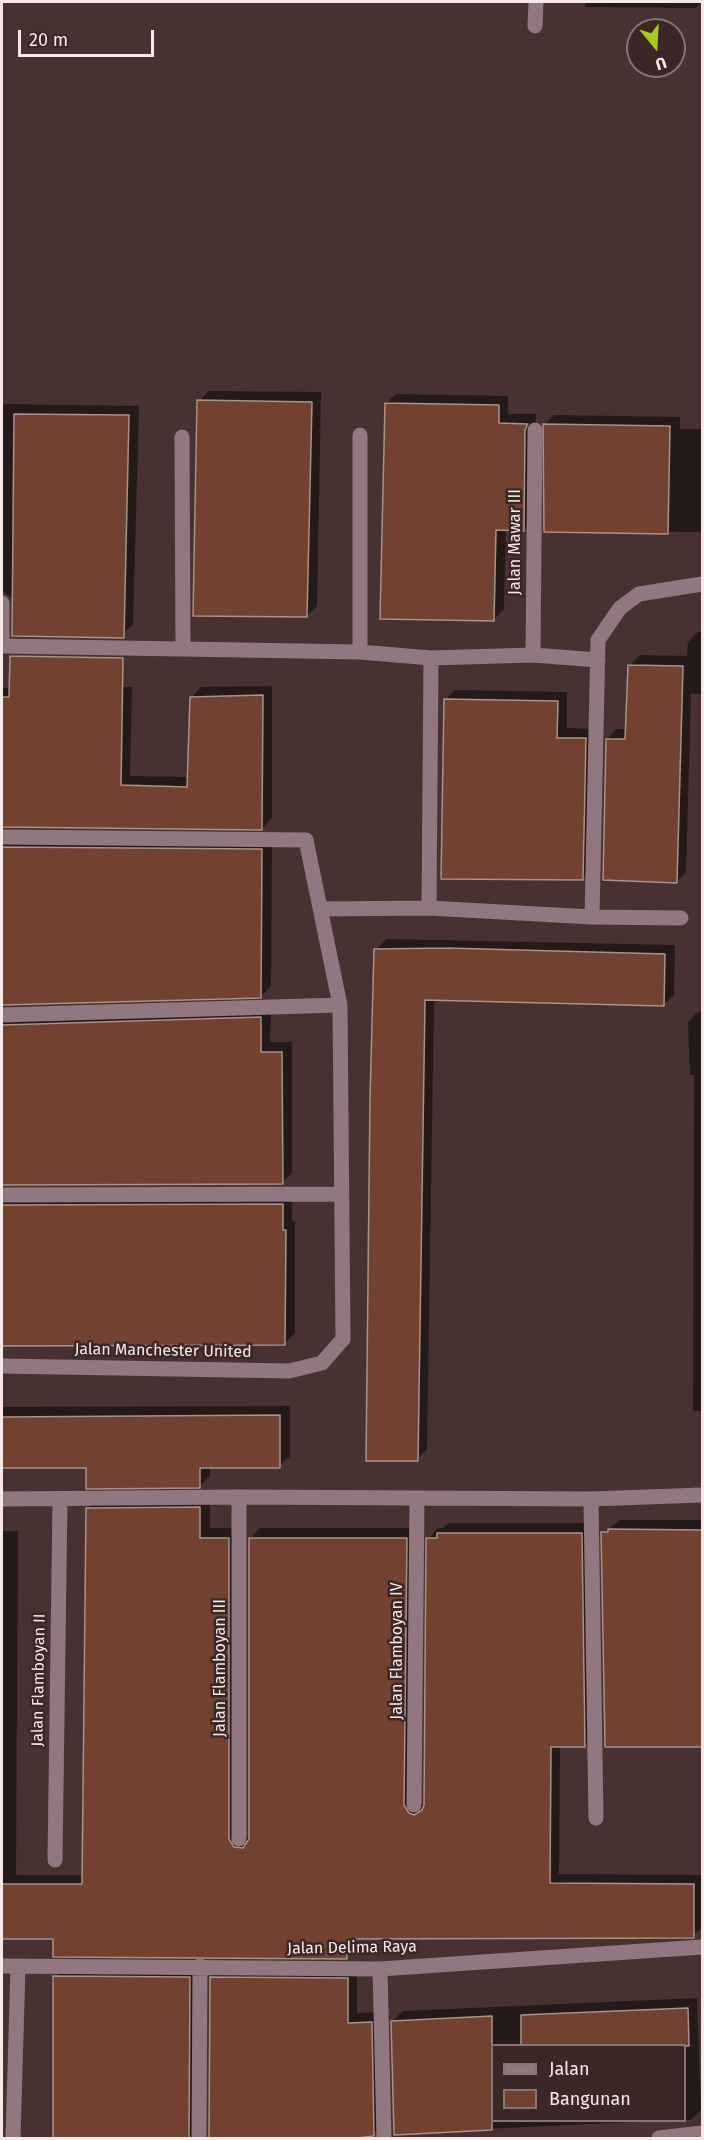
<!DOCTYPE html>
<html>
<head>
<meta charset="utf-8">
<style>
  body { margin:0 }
  #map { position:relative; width:704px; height:2140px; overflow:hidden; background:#473131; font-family:"Fira Sans",sans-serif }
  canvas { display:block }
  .frame { position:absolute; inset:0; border:3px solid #f8e9e9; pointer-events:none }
  .legend { position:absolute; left:491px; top:2044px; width:195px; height:78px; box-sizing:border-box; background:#3c2727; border:2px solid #877575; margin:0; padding:8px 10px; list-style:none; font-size:18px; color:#f8e9e9 }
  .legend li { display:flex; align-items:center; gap:12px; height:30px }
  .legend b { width:30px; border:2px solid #877575 }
  .north { position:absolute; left:626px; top:18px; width:60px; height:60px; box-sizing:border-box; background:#3c2727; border:2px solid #877575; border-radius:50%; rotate:162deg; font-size:16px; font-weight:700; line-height:24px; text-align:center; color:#f8e9e9 }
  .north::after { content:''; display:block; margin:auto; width:21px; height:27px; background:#a7c81f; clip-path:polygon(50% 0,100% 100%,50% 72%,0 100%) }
  .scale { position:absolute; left:18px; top:30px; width:136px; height:27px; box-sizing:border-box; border:3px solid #f8e9e9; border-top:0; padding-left:8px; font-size:18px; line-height:21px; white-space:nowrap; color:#f8e9e9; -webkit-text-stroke:4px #3c2727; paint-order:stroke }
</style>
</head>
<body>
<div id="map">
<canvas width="704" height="2140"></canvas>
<div class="frame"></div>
<ul class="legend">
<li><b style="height:8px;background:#91777f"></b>Jalan</li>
<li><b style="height:16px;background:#734130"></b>Bangunan</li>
</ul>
<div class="north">U</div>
<div class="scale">20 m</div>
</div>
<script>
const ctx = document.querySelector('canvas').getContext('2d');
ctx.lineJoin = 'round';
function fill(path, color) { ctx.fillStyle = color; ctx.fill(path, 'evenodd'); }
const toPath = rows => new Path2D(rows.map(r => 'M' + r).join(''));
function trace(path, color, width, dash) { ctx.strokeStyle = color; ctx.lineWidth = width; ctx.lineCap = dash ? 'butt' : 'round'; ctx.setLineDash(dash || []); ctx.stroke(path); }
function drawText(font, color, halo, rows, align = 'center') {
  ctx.font = font + ' "Fira Sans",sans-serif'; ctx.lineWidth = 5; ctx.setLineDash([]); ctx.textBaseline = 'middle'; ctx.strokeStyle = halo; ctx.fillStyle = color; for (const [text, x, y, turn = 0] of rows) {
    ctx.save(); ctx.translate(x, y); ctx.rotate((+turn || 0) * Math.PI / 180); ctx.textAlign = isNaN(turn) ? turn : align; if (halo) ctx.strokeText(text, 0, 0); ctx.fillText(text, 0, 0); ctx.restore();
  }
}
fill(toPath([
  [585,2,702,2,696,8,585,7],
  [209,391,321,392,317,606,307,616,199,401],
  [396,394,508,396,508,414,536,414,534,519,524,530,506,529,504,609,494,619,386,404],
  [2,404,139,406,133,624,123,634,13,602,11,597,2,591,2,621],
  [554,415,680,417,680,429,702,429,702,532,545,530,544,425],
  [698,632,702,632,702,694,691,694,686,872,676,882,607,739,617,729,627,729,629,666,640,655,687,656,688,642],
  [272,686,272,818,262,828,2,826,2,688,132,687,130,776,189,777,191,698,201,687],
  [455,690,567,692,567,728,596,729,593,868,582,878,445,700],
  [2,826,7,835,272,840,271,986,261,996,2,1004],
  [386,939,675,945,674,995,663,1005,434,999,427,1449,417,1460,376,950],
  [2,1005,7,1013,271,1008,270,1042,292,1042,292,1173,282,1183,2,1184],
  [698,1012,702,1012,702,1411,693,1411,694,1075,690,1075,688,1022],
  [2,1184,7,1193,292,1194,292,1221,295,1221,295,1333,285,1343,2,1344],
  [290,1406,290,1456,279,1466,210,1466,210,1476,199,1486,87,1467,2,1467,2,1407],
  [97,1498,210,1498,210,1528,239,1528,241,1834,250,1840,250,1539,260,1528,416,1528,419,1803,425,1805,428,1539,438,1528,443,1528,449,1523,591,1523,595,1736,585,1746,560,1746,559,1874,702,1875,702,1927,693,1936,357,1937,357,1947,347,1957,55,1938,2,1938,2,1531,18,1531,16,1875,84,1875,87,1509],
  [620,1520,702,1520,702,1738,695,1745,603,1533],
  [65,1967,200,1968,204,2136,210,2138,211,1978,221,1968,357,1969,357,2013,381,2012,384,2124,374,2134,358,2135,358,2138,55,2138,55,1977],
  [697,1998,701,2110,691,2120,684,2120,684,2046,492,2046,492,2120,678,2120,395,2133,392,2022,403,2011]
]), '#0007');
const building = toPath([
  [197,400,312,402,307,617,193,616,197,400],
  [385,403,499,405,499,423,528,424,525,430,524,531,496,530,494,621,380,619,385,403],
  [14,414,129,415,124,638,12,636,14,414],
  [543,424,670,426,668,534,544,532,543,424],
  [10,656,123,658,121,785,187,787,190,697,263,695,262,830,2,827,2,697,9,697,10,656],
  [628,665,683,666,677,883,603,880,606,739,625,739,628,665],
  [444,699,558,701,557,738,586,738,583,880,441,879,444,699],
  [2,847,262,849,261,998,2,1005,2,847],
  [447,948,665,954,664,1006,425,1000,418,1461,366,1461,370,1098,374,949,447,948],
  [261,1017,261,1052,282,1052,283,1184,2,1185,2,1025,261,1017],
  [283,1204,283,1230,286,1230,285,1345,2,1346,2,1205,283,1204],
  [280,1415,280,1468,200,1468,200,1488,86,1489,86,1468,2,1468,2,1417,280,1415],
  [200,1507,200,1538,229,1538,229,1839,234,1847,243,1848,249,1839,249,1538,407,1538,404,1805,409,1813,414,1815,422,1810,424,1805,426,1538,437,1538,437,1533,582,1533,585,1747,551,1747,550,1883,694,1884,694,1938,347,1939,347,1959,53,1957,53,1939,2,1939,2,1884,82,1884,86,1508,200,1507],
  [608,1529,702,1530,702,1747,605,1747,601,1532,608,1532,608,1529],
  [53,1976,190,1977,189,2139,53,2139,53,1976],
  [210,1977,348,1978,348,2023,372,2022,374,2136,348,2139,209,2139,210,1977],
  [688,2008,689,2046,521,2046,521,2015,688,2008],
  [492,2016,492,2130,394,2135,391,2021,492,2016]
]);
fill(building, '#734130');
trace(building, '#aa9189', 1.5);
trace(toPath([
  [535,26,536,2],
  [182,437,183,648],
  [2,603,2,646],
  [2,646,360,652,431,658,533,655,598,660],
  [360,652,360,435],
  [533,655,535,430],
  [2,837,306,840,340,1005,343,1339,322,1363,289,1371,2,1366],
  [429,908,431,658],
  [322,909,429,908,592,917,681,918],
  [592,917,598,640,620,608,639,594,702,584],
  [2,1015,340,1005],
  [2,1195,340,1194],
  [239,1497,239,1839],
  [2,1499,239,1497,591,1499,702,1495],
  [591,1499,596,1818],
  [414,1805,417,1498],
  [55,1860,60,1500],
  [2,1966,380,1969,702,1947],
  [380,1969,384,2138],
  [13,2138,18,1966],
  [199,2138,200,1966],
  [659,2138,702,2133]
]), '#91777f', 15);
drawText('16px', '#f8e9e9', '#3c2727', [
  ["Jalan Mawar III",516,542,-90],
  ["Jalan Manchester United",163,1351,1],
  ["Jalan Flamboyan IV",398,1651,-90],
  ["Jalan Flamboyan III",221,1668,-90],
  ["Jalan Flamboyan II",39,1680,-89],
  ["Jalan Delima Raya",352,1948,-1]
]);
</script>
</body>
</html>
